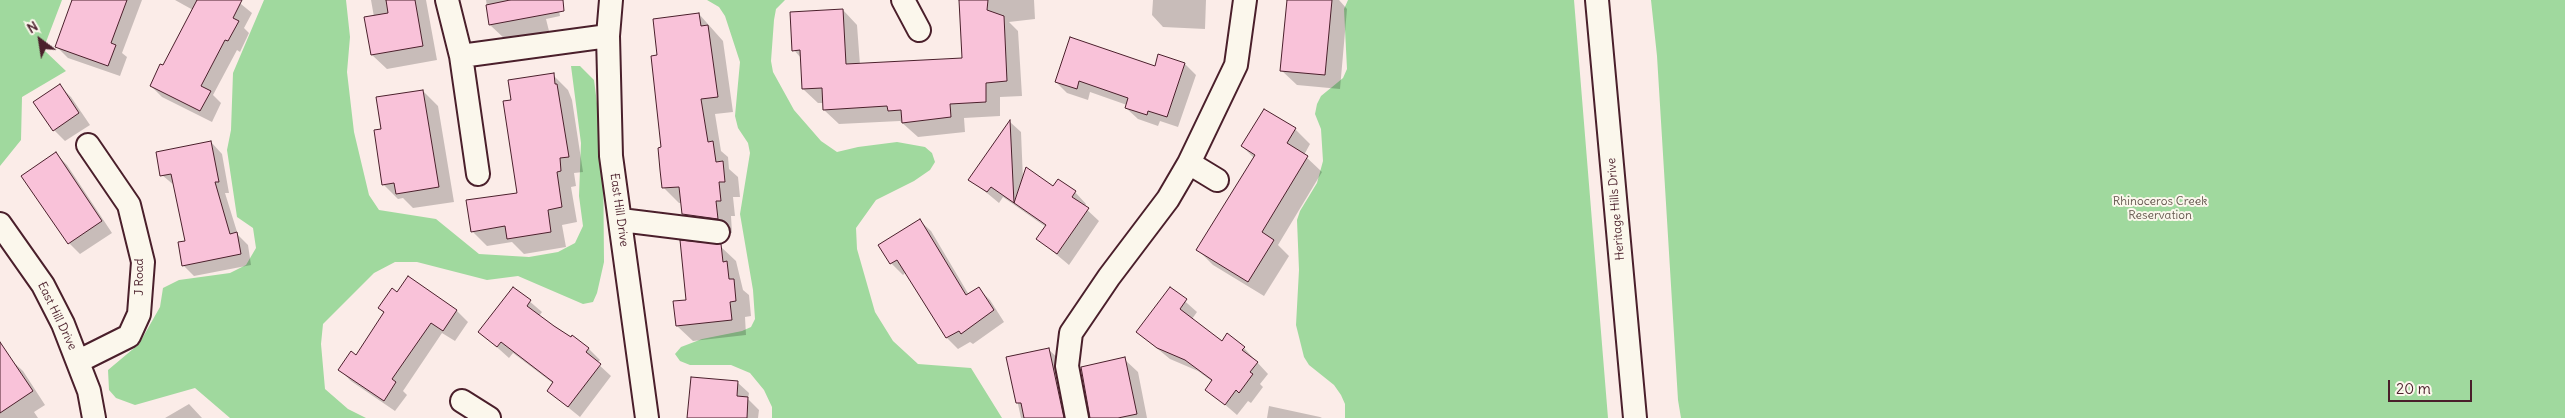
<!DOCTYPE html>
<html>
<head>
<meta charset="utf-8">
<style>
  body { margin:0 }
  #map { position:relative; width:2565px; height:418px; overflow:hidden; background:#fbece8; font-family:Delius,sans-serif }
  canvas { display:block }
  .north { position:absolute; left:15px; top:15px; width:50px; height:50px; -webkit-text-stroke:4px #fbf7ec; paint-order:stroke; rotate:329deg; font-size:14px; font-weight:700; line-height:20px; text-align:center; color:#4a1f2b }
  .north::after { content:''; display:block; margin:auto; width:18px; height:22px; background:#4a1f2b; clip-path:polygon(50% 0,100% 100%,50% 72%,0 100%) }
  .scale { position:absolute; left:2388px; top:380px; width:84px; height:22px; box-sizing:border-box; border:2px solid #4a1f2b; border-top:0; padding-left:6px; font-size:15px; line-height:18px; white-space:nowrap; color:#4a1f2b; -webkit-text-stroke:4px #fbf7ec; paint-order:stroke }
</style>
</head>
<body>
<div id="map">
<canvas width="2565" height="418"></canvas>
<div class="north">N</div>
<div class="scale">20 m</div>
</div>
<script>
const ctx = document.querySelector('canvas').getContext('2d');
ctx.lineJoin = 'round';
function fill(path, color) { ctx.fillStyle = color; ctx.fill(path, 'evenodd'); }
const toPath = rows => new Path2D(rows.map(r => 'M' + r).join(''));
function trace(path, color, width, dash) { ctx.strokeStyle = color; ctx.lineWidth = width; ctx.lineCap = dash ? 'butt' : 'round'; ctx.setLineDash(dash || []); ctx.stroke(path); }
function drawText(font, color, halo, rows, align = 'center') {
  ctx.font = font + ' Delius,sans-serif'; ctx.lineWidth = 4; ctx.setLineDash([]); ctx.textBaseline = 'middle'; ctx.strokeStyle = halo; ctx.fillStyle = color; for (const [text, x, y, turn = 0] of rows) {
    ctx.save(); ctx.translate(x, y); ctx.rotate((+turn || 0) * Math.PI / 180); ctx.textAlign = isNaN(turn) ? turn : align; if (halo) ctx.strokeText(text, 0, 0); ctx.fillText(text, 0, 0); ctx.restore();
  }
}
fill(toPath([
  [0,0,62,0,46,42,45,51,66,71,22,97,21,140,0,166],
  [264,0,346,0,350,37,347,72,354,132,369,195,379,210,436,219,479,254,529,257,558,252,575,243,583,226,579,196,581,143,571,66,580,66,594,80,603,150,604,262,597,293,593,302,583,304,518,276,487,280,417,262,395,262,374,273,323,324,321,344,325,389,348,409,366,418,230,418,195,388,135,405,116,398,109,390,108,370,139,344,160,307,163,288,179,280,230,273,246,265,256,248,253,228,237,217,227,150,231,130,233,73],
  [707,0,785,0,776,9,774,20,771,61,773,72,794,110,821,141,837,152,858,147,897,142,925,147,932,153,935,162,930,170,914,181,876,200,856,228,857,249,875,312,893,341,918,364,971,368,1002,418,772,418,772,407,764,390,750,373,731,365,690,365,680,361,675,354,681,347,702,339,742,331,751,327,755,319,753,290,740,214,750,153,748,143,738,128,735,116,740,62,725,16,719,7],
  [1348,0,1574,0,1608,418,1345,418,1345,404,1341,395,1334,385,1309,365,1304,357,1296,325,1299,270,1297,220,1300,211,1317,183,1323,161,1321,129,1315,114,1317,104,1321,96,1343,78,1347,69,1344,9],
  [1651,0,2565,0,2565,418,1681,418,1678,400,1657,56]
]), '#a0d99e');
fill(toPath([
  [82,0,142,0,122,53,127,57,120,76,68,58,57,47],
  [175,0,236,0,252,13,244,28,249,33,240,52,237,50,213,95,221,103,212,122,162,97,151,86,164,67,193,10],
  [371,0,426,0,437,60,387,69,372,55,374,17],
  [486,0,557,0,560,16,546,19,549,31,505,39,490,25],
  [960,0,1034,0,1035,19,1009,22,1018,31,1022,96,1000,97,1000,116,964,118,965,132,918,137,900,121,839,124,824,110,824,103,818,103,803,89,801,58,794,50,843,10,857,25,860,65,963,59],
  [1153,0,1206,0,1205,29,1163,27,1152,15],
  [1288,0,1339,0,1347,9,1340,89,1297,85,1281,70],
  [699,14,723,41,733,112,715,114,721,151,728,157,729,169,738,177,740,197,733,197,735,216,731,216,732,233,699,229,684,214,682,203,679,203,664,188,659,56],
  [1185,64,1196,75,1178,127,1160,121,1158,126,1138,119,1126,108,1127,105,1090,92,1088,100,1067,93,1056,82],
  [553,75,568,90,572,100,583,172,574,173,576,186,571,187,577,222,562,225,566,247,524,254,512,242,487,246,472,231,518,194,512,101],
  [60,86,71,97,90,125,65,141,54,130],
  [423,91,438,106,454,202,413,208,403,198,398,199,383,184,382,130],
  [1010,122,1021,132,1023,180,1054,188,1058,181,1075,192,1086,204,1084,207,1099,221,1069,265,1038,239,1046,227,1003,197,999,203,970,179],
  [1295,129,1310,144,1304,155,1322,172,1278,245,1289,256,1264,296,1213,265,1198,250,1254,158,1242,146],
  [211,142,222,154,229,193,225,193,238,235,248,245,251,265,194,276,183,265,186,242,175,186,162,175],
  [56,154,67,165,112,233,80,254,69,243],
  [919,220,931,231,969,295,979,289,990,300,1004,322,973,344,970,342,958,349,947,338,906,272,903,275,891,263],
  [720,246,736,261,743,290,749,295,751,316,745,317,746,335,693,341,677,326,688,301],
  [408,278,457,311,468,322,455,341,442,333,403,391,407,395,395,411,351,381,340,370,356,356,384,313,379,308,397,294],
  [514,288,542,312,539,316,589,349,600,360,597,363,611,376,580,417,548,391,554,384,513,353,509,358,480,332],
  [1170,288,1197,312,1192,319,1222,343,1244,348,1268,374,1260,384,1263,387,1251,403,1248,401,1237,415,1207,389,1213,382,1198,371,1170,359,1137,332],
  [1048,349,1062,362,1073,418,1021,418,1008,358],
  [9,358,23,371,45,405,34,412,38,418,0,418,0,364],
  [1124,359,1138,372,1147,418,1091,418],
  [692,378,737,382,749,393,748,399,759,410,758,418,687,418],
  [189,404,202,418,165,418],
  [1269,406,1320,417,1322,418,1267,418]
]), '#0003');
const building = toPath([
  [72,0,127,0,111,43,116,45,108,66,55,47,72,0],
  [197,0,242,0,233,18,239,21,228,41,225,40,201,86,211,91,200,111,150,86,160,64,163,65,197,0],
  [386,0,415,0,423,46,371,55,364,17,388,13,386,0],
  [510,0,563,0,564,11,489,25,486,5,510,0],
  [959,0,988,0,987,10,1004,16,1007,81,986,83,986,102,950,104,951,117,902,123,901,110,888,111,887,106,823,110,822,88,802,89,800,50,792,51,790,12,843,9,846,64,962,58,959,0],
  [1287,0,1332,0,1325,75,1280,71,1287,0],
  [699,13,701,26,708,25,718,97,701,99,708,142,713,141,716,162,723,161,725,182,719,182,721,201,716,201,718,219,682,214,679,187,662,188,660,170,658,148,661,147,651,56,657,55,653,19,699,13],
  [1070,37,1155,66,1158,54,1185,63,1167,117,1148,111,1147,115,1125,108,1128,98,1079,81,1077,89,1055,82,1070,37],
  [554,73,555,84,557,84,569,157,560,158,561,171,557,172,562,207,548,210,551,232,507,239,505,226,471,232,466,200,517,193,503,101,511,100,508,80,554,73],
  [60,84,79,113,53,131,33,102,60,84],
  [423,90,439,187,396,194,394,183,382,185,374,130,381,129,376,97,423,90],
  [1264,109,1296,128,1287,143,1308,156,1262,232,1274,240,1248,282,1196,250,1255,155,1241,146,1264,109],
  [1010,120,1014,203,1026,167,1053,186,1058,179,1076,191,1072,197,1089,208,1057,254,1036,239,1046,225,991,187,987,192,968,180,1010,120],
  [211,141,219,182,215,182,230,234,237,232,241,254,182,266,178,242,185,241,171,174,160,176,156,152,211,141],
  [56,152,102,221,68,244,21,176,56,152],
  [920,219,966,295,979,287,994,310,961,334,959,331,946,338,897,260,890,264,878,245,920,219],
  [680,240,721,244,723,262,727,261,729,279,734,279,736,301,730,302,732,320,676,326,673,301,686,300,680,240],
  [408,276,457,310,443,331,431,323,392,379,396,382,384,401,338,370,351,351,356,355,384,312,378,308,392,288,397,292,408,276],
  [513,287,531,300,527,306,554,326,571,337,572,335,589,348,586,352,601,364,568,407,547,391,553,382,501,342,497,347,478,332,513,287],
  [1170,287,1187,299,1180,309,1222,341,1227,333,1245,347,1242,350,1258,362,1250,372,1253,374,1239,393,1236,390,1225,405,1205,390,1212,380,1185,360,1157,348,1136,332,1170,287],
  [0,342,33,391,0,413,0,342],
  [1049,348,1064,418,1024,418,1021,403,1016,403,1006,357,1049,348],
  [1125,357,1137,414,1118,418,1090,418,1081,367,1125,357],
  [691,377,738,381,737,396,748,397,747,418,687,418,691,377]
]);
fill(building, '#f9c2d9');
trace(building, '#4a1f2b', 1);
const street = toPath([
  [447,0,461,56,478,174],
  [611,0,608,36,611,156,647,418],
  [903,0,919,30],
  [1597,0,1635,418],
  [461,56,608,36],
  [1189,163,1217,180],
  [621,220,718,232],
  [0,224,43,285,63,324,89,391,94,418],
  [79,361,129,336,139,314,143,262,129,205,88,145],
  [462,401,489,418],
  [1077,418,1067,366,1071,333,1109,277,1168,199,1189,163,1236,65,1245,0]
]);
trace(street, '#4a1f2b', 26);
trace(street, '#fbf7ec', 22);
drawText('12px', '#64574e', '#fbf7ec', [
  ["Rhinoceros Creek",2160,202],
  ["Reservation",2160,216]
]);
drawText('12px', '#4a1f2b', '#fbf7ec', [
  ["Heritage Hills Drive",1616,209,-95],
  ["East Hill Drive",619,210,82],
  ["J Road",140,277,-90],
  ["East Hill Drive",57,316,64]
]);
</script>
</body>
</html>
